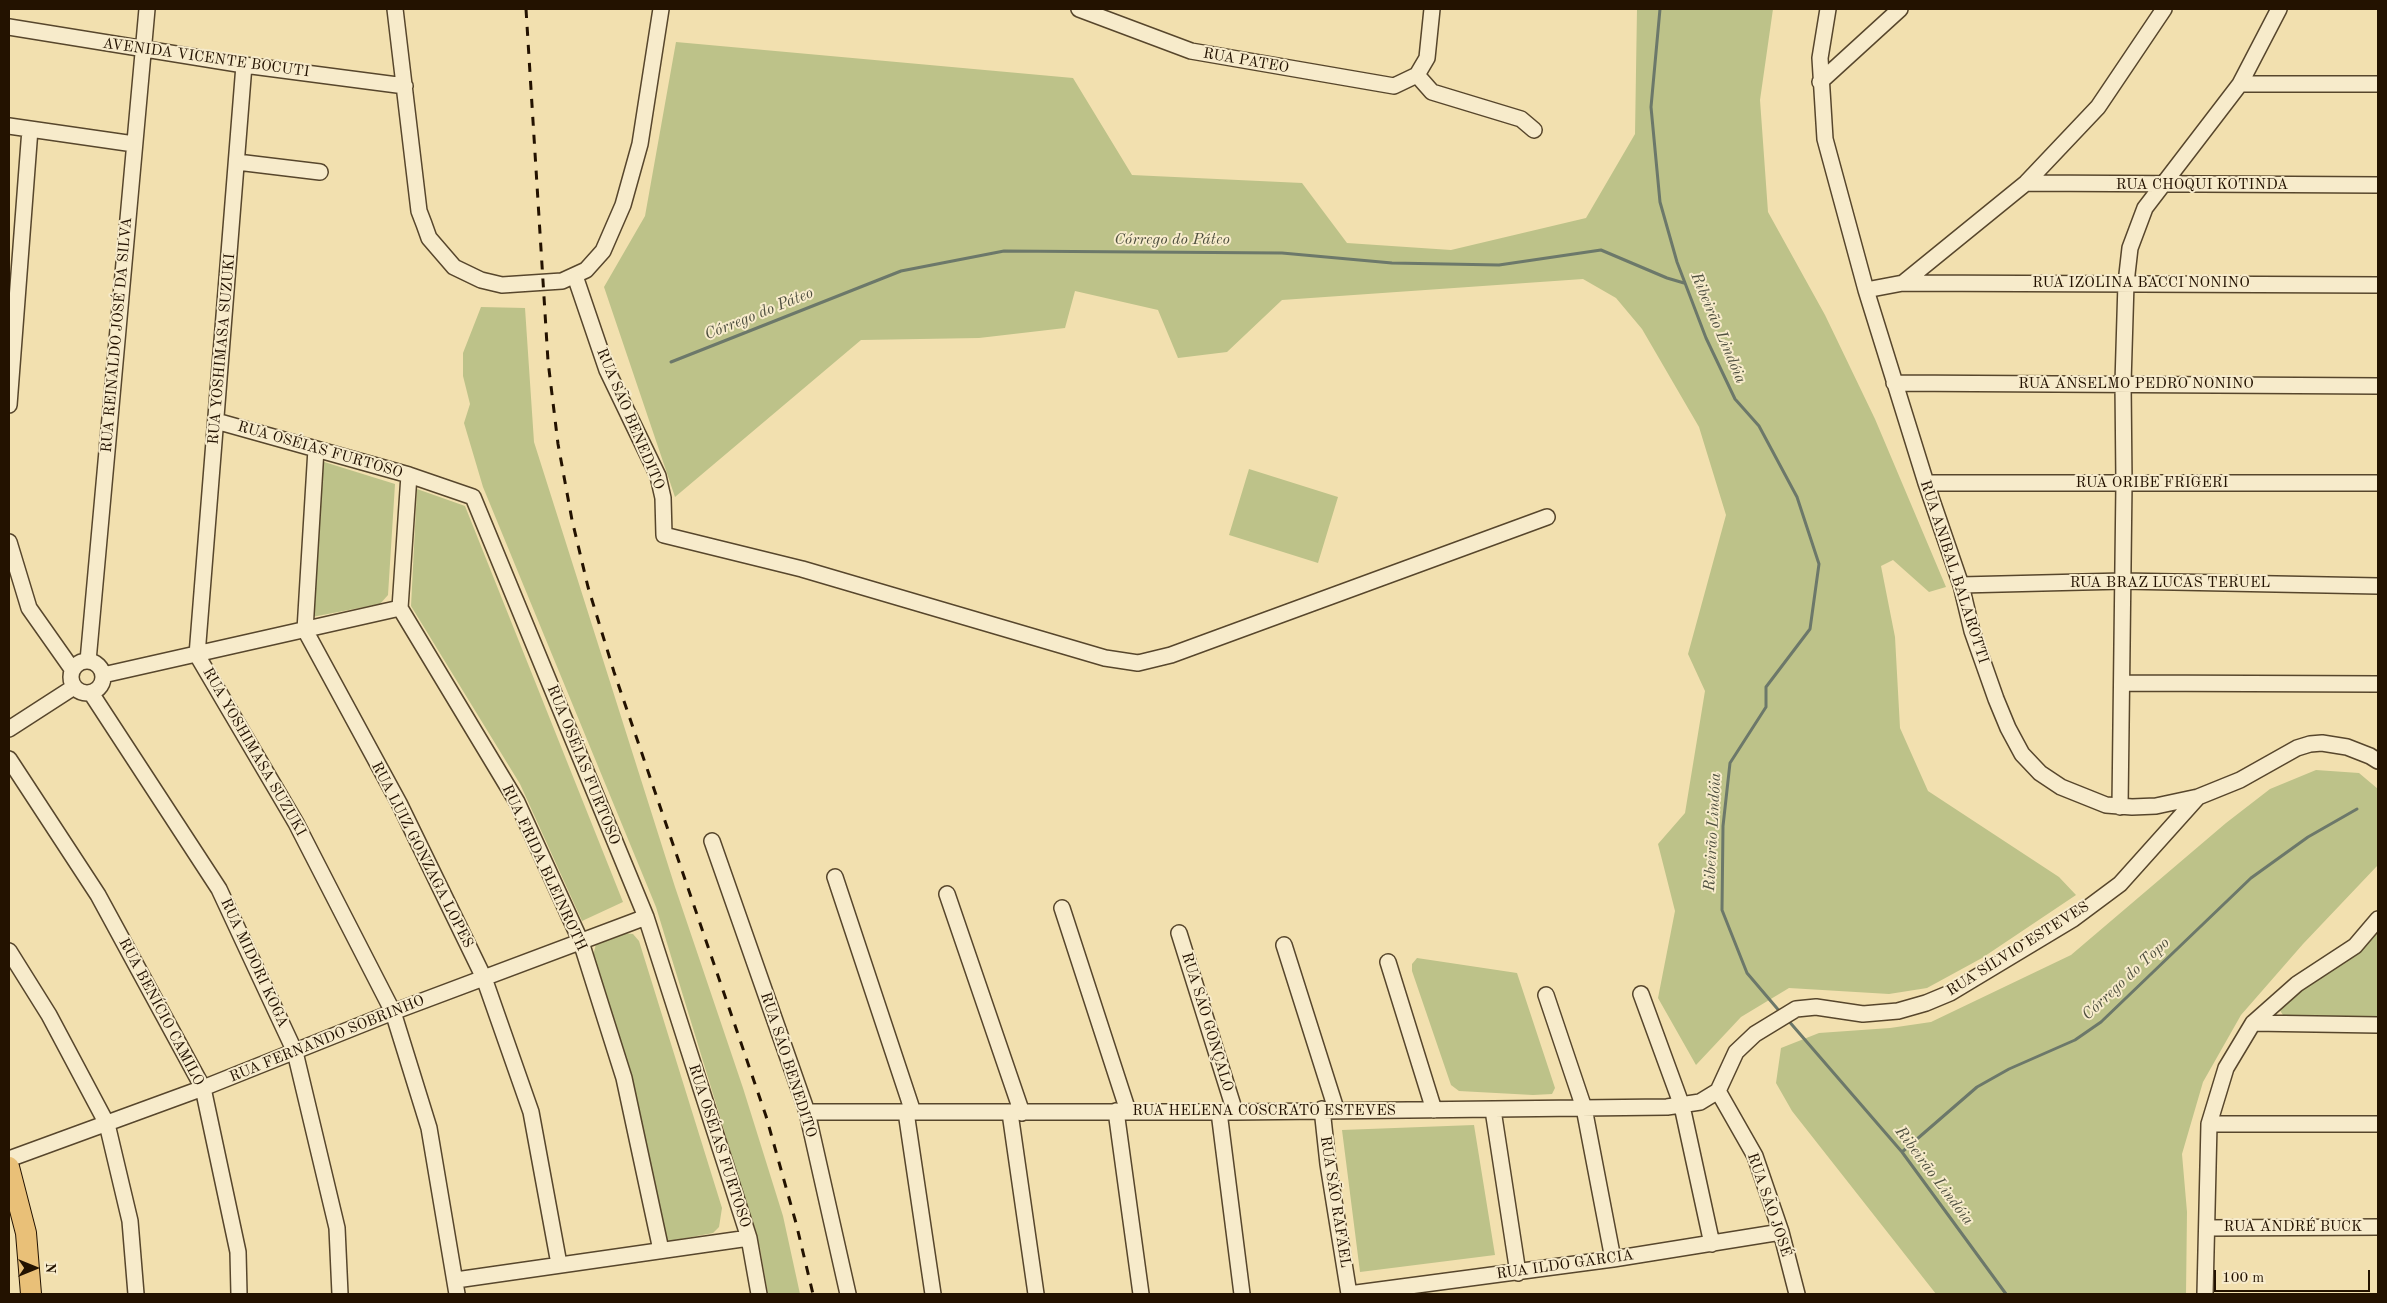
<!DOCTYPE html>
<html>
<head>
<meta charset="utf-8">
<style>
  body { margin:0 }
  #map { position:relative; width:2387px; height:1303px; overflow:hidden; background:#f2e0af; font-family:"Old Standard TT",serif }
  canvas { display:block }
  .frame { position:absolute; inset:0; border:10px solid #231200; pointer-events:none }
  .north { position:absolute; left:10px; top:1243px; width:50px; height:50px; -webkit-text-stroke:4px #f7ebcb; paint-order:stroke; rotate:90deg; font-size:14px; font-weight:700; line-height:20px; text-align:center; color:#231200 }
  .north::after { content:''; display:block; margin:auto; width:18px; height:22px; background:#231200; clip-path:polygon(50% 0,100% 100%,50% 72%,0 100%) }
  .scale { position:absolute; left:2214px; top:1270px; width:156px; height:22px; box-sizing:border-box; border:2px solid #231200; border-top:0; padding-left:6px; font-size:15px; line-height:18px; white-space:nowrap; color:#231200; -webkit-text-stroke:4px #f7ebcb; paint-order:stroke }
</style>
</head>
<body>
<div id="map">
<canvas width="2387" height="1303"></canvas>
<div class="frame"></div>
<div class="north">N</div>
<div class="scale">100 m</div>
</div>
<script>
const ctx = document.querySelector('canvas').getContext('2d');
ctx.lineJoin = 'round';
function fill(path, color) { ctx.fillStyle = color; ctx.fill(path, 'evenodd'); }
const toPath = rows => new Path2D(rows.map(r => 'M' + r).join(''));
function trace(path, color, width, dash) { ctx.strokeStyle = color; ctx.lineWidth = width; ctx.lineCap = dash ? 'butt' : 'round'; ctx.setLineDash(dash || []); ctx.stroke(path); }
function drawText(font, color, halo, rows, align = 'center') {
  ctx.font = font + ' "Old Standard TT",serif'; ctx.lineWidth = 4; ctx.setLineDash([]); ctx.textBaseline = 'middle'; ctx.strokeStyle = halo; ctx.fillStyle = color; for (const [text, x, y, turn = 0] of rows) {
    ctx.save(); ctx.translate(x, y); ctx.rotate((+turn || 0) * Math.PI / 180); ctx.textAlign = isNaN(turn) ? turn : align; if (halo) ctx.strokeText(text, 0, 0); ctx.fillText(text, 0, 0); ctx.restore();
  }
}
fill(toPath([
  [1637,9,1773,9,1760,100,1768,212,1825,315,1875,419,1946,587,1929,592,1893,560,1881,566,1895,637,1900,728,1928,791,2059,877,2076,895,1982,958,1927,988,1889,994,1789,988,1741,1017,1696,1065,1658,998,1675,911,1658,844,1685,813,1705,691,1688,654,1726,515,1699,427,1642,329,1616,298,1583,279,1282,300,1227,352,1178,358,1158,310,1075,291,1065,328,979,338,861,340,675,497,604,287,645,216,676,42,1073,78,1132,175,1302,183,1347,243,1451,250,1586,218,1635,134],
  [481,307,525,308,534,442,675,887,743,1088,783,1216,800,1294,768,1294,760,1248,656,907,483,487,464,423,470,404,463,376,463,353],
  [321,461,395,484,388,595,380,604,312,617],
  [1249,469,1338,497,1318,563,1229,535],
  [417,489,465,506,623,902,582,921,520,784,411,606],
  [2316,770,2359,773,2378,789,2378,865,2303,944,2241,1015,2203,1082,2182,1154,2187,1212,2186,1294,1936,1294,1792,1111,1776,1083,1781,1048,1819,1033,1890,1028,1931,1022,2071,955,2226,823,2270,789],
  [2378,925,2378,1019,2292,1018,2283,1015,2279,1009],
  [623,933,633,934,639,941,722,1208,719,1227,713,1233,670,1241,664,1240,593,956,596,944],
  [1417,958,1517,973,1555,1088,1552,1094,1533,1095,1459,1091,1451,1085,1412,971,1412,964],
  [1474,1125,1495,1255,1360,1272,1342,1130]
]), '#bdc289');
trace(toPath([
  [1660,9,1651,107,1660,202,1677,262,1706,338,1735,399,1759,426,1797,497,1819,564,1810,629,1766,687,1766,707,1730,763,1723,826,1722,910,1747,973,1781,1013],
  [671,362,901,271,1004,251,1282,253,1392,263,1499,265,1601,250,1667,278,1684,283],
  [1787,1019,1902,1152,2006,1294],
  [1902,1152,1977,1087,2009,1069,2075,1040,2101,1022,2251,878,2308,837,2357,809]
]), '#6c786a', 3);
const minor = toPath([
  [395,9,419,211,424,224,429,238,454,267,481,280,502,285,562,281,586,270,603,251,623,205,640,144,661,9],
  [1079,9,1191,51,1394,86,1417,75],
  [1828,9,1820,58,1825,139,1866,290,1926,483,1961,585,1972,631,1996,699,2008,728,2022,754,2040,773,2061,787,2106,805,2132,807,2156,806,2198,797,2240,780,2297,748,2310,744,2322,743,2347,747,2370,756,2378,761],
  [9,27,244,65,405,86],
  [244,65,197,655,296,823,393,1012,429,1128,457,1294],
  [1417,75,1432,92,1521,119,1534,130],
  [1417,75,1427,58,1432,9],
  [1820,82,1900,9],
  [2240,84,2378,84],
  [9,126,134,144],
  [237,162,320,172],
  [2026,183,2378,185],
  [575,276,607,370,658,476,663,498,664,535,802,569,1105,658,1138,663,1171,655,1547,517],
  [1903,283,2378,285],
  [1866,290,1903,283,2026,183,2098,107,2164,9],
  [1894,383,2378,386],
  [9,405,30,129],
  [216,421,409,475,473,497,646,917,749,1238,759,1294],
  [316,449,305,630,399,803,484,978,531,1112,559,1264],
  [409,475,400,608,517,802,581,942,624,1078,661,1250],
  [1926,483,2378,483],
  [9,542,29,608,72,669],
  [1961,585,2123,581,2378,586],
  '71 677a16 16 0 1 1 32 0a16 16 0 1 1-32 0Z',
  [88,661,147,9],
  [103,675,400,608],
  [2122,683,2378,684],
  [91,693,219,889,295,1052,337,1228,340,1294],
  [9,729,74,687],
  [9,759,98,895,203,1088,238,1252,239,1294],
  [2120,807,2124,483,2123,383,2126,283,2130,248,2145,208,2240,84,2279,9],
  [712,841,807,1112,848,1294],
  [835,877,913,1112],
  [947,894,1022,1113],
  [1062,908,1128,1111],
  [1179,933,1235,1112],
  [1284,945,1336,1109],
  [9,951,49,1015,107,1124,130,1221,136,1294],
  [1388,962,1434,1110],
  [1641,994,1682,1106,1712,1244],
  [1546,995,1584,1108,1613,1259],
  [2253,1023,2378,1025],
  [1718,1091,1736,1052,1755,1034,1796,1009,1816,1007,1863,1014,1898,1011,1926,1003,1950,993,2073,919,2120,884,2198,797],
  [1718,1091,1755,1156,1781,1232,1797,1294],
  [1322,1109,1328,1164,1349,1294],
  [1493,1110,1518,1273],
  [1116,1111,1141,1294],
  [807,1112,1235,1112,1667,1107,1700,1102,1718,1091],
  [906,1112,933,1294],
  [1219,1112,1242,1294],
  [1010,1113,1036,1294],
  [2209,1124,2378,1124],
  [9,1159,203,1088,393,1012,646,917],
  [2208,1228,2378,1227],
  [456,1280,749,1238],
  [1349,1294,1613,1259,1781,1232],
  [2205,1294,2209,1124,2226,1068,2253,1023,2297,984,2355,946,2378,919]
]);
const major = toPath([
  [9,1167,26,1233,31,1294]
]);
trace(minor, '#57462c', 18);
trace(major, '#231200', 22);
trace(minor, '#f7ebcb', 15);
trace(major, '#e9c078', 20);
trace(toPath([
  [526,9,548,361,558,444,572,520,588,587,614,672,766,1116,796,1223,813,1294]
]), '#231200', 3, [9, 9]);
drawText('15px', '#231200', '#f7ebcb', [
  ["AVENIDA VICENTE BOCUTI",206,58,8],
  ["RUA PATEO",1246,61,10],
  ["RUA CHOQUI KOTINDA",2202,185],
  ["RUA IZOLINA BACCI NONINO",2141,283],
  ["RUA REINALDO JOSÉ DA SILVA",117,335,-85],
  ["RUA YOSHIMASA SUZUKI",222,349,-85],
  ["RUA ANSELMO PEDRO NONINO",2136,384],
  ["RUA SÃO BENEDITO",630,419,67],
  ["RUA OSÉIAS FURTOSO",320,450,16],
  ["RUA ORIBE FRIGERI",2152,483],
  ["RUA ANIBAL BALAROTTI",1954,572,72],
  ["RUA BRAZ LUCAS TERUEL",2170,583],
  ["RUA YOSHIMASA SUZUKI",254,752,60],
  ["RUA OSÉIAS FURTOSO",583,765,68],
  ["RUA LUIZ GONZAGA LOPES",422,855,63],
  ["RUA FRIDA BLEINROTH",544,868,65],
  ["RUA SÍLVIO ESTEVES",2018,949,-32],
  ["RUA MIDORI KOGA",254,963,65],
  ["RUA BENÍCIO CAMILO",161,1012,62],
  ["RUA SÃO GONÇALO",1207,1022,73],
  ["RUA FERNANDO SOBRINHO",327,1039,-22],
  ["RUA SÃO BENEDITO",788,1065,72],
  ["RUA HELENA COSCRATO ESTEVES",1264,1111],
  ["RUA OSÉIAS FURTOSO",719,1146,72],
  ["RUA SÃO RAFAEL",1335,1202,81],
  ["RUA SÃO JOSÉ",1769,1205,71],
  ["RUA ANDRÉ BUCK",2293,1227],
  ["RUA ILDO GARCIA",1565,1265,-8]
]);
drawText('italic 16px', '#4d4e3e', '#f7ebcb', [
  ["Córrego do Páteo",1172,240],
  ["Córrego do Páteo",759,314,-22],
  ["Ribeirão Lindóia",1718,328,67],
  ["Ribeirão Lindóia",1713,832,-87],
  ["Córrego do Topo",2126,979,-43],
  ["Ribeirão Lindóia",1934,1176,53]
]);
</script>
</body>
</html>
